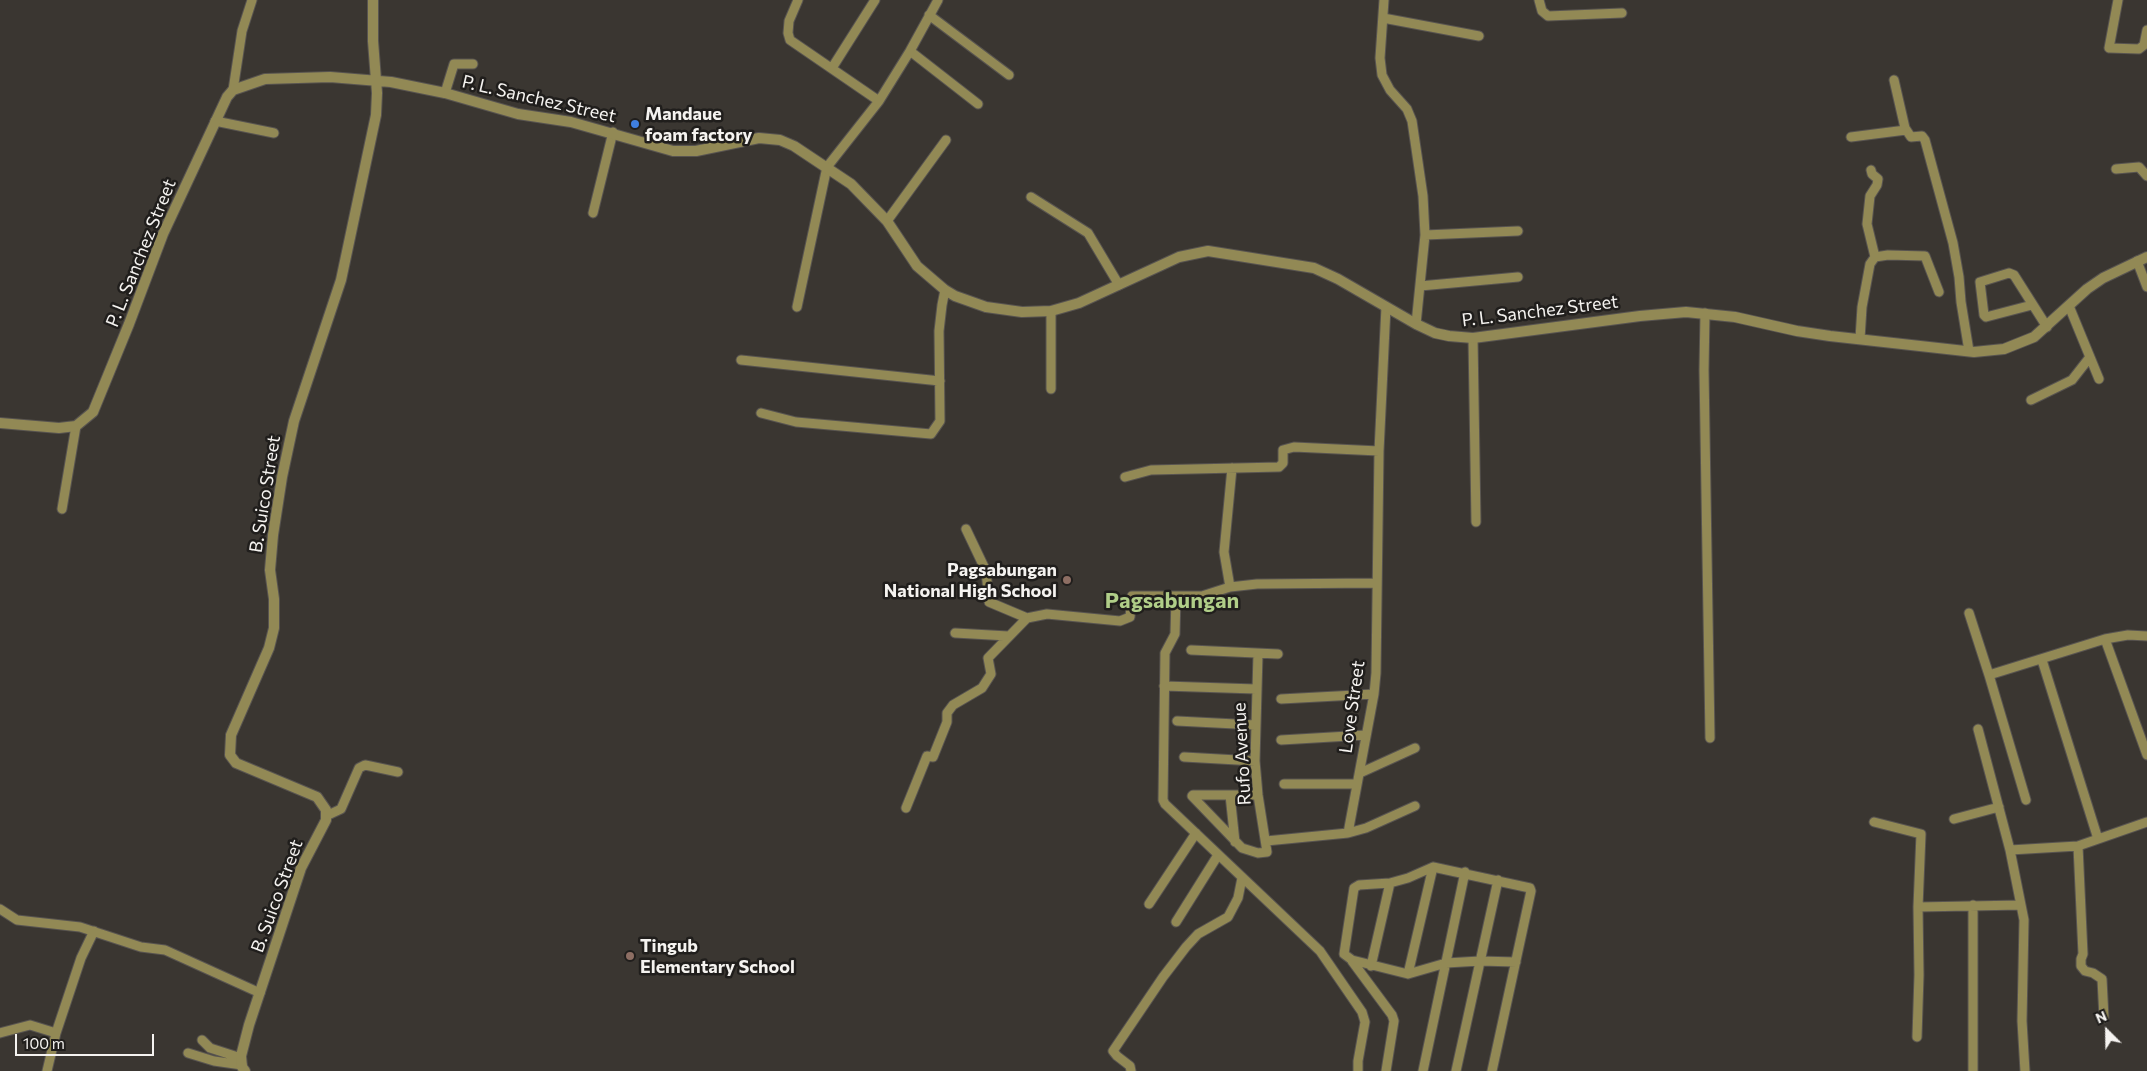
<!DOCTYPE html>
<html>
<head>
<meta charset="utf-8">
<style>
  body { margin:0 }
  #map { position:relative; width:2147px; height:1071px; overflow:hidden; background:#3a3631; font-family:Commissioner,sans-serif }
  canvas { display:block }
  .north { position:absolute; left:2082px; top:1006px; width:50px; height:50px; -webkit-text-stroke:4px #201e1c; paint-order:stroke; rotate:337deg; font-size:14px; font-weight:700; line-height:20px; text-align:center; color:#f5f3f0 }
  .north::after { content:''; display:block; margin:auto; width:18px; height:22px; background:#f5f3f0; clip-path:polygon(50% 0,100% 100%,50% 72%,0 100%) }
  .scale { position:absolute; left:15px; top:1034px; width:139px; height:22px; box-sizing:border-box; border:2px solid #f5f3f0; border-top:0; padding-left:6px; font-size:15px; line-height:18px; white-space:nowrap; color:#f5f3f0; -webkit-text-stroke:4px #201e1c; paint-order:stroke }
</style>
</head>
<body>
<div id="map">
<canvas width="2147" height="1071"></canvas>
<div class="north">N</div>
<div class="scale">100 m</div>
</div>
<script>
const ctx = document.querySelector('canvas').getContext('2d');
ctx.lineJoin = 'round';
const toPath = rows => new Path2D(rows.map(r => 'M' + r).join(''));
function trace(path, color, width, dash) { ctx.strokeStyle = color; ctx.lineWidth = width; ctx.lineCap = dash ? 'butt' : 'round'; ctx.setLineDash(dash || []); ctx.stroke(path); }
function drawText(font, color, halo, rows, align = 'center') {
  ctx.font = font + ' Commissioner,sans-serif'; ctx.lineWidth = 5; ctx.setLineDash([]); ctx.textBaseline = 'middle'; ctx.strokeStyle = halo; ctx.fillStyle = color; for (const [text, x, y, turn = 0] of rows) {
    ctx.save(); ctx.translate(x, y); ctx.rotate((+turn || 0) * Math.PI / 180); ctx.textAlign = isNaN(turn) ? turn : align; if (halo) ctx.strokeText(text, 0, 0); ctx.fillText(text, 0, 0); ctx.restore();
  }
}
const minor = toPath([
  [798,0,789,21,788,33,790,40,879,101],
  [1384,0,1380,58,1382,75,1390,90,1407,109,1412,121,1423,196,1425,235,1416,324],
  [1539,0,1542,11,1548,16,1622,13],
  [2118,0,2109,48,2139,49,2144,45,2147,30],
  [929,15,1009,75],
  [1383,18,1479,36],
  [910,51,978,104],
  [832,68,875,0],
  [1894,80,1905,128,1911,137,1922,136,1925,140,1953,243,1959,277,1961,302,1969,351],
  [233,90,242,31,252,0],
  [445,93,454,64,473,64],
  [215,121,274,133],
  [1851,137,1906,130],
  [2116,169,2139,167,2147,176],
  [1871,170,1872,174,1878,179,1877,185,1870,196,1867,224,1875,257],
  [1031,197,1088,233,1119,285],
  [593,213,613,132],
  [887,221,946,140],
  [1425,235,1518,231],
  [2137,261,2147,287],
  [1420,286,1518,277],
  [2032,305,1986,317,1984,315,1980,282,2009,273,2014,275,2047,327],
  [2069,306,2099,379],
  [797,307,827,167,879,101,910,51,938,0],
  [1051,311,1051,389],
  [1705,313,1704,370,1710,738],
  [1473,338,1476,522],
  [1860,339,1862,307,1870,264,1875,257,1888,255,1925,256,1939,292],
  [741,360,940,381],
  [2031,400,2072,380,2090,357],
  [761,413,796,422,931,434,940,421,939,331,942,305,945,290],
  [1125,477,1151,470,1279,467,1283,463,1283,450,1294,447,1379,451],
  [62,509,76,426],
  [966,529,986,571,989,602,1027,618],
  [1230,587,1224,552,1232,468],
  [1176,597,1175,634,1165,653,1163,800,1165,804,1320,951,1362,1012,1365,1022,1358,1061,1358,1071],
  [1969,613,1989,675,2026,800],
  [955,633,1008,636],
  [2105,639,2147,755],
  [1191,650,1278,654],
  [1258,654,1255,761,1258,795,1267,852,1258,853,1242,848,1192,796,1193,795,1258,795],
  [2042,660,2098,839],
  [1989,675,2105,639,2128,635,2147,636],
  [1164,686,1256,689],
  [1281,699,1374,694],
  [1177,721,1255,725],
  [1978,729,2010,850,2024,920,2022,1021,2025,1071],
  [1281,740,1366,735],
  [1184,757,1255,761],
  [1360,773,1415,748],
  [1284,784,1357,784],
  [1230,795,1235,842],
  [906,808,927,756,933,757,947,722,947,713,953,705,982,688,991,674,988,658,1027,618,1047,614,1120,621,1130,617,1132,596,1202,596,1230,587,1257,584,1376,583],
  [326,816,341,809,359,768,365,765,370,766,398,772],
  [1954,819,1999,807],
  [1874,822,1921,834,1918,907,1919,975,1917,1037],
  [1348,833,1374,694,1376,673,1379,451,1386,307],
  [1266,841,1348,833,1366,828,1415,806],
  [2078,846,2083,954,2081,959,2081,966,2085,971,2093,973,2102,979,2104,1018],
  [2010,850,2078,846,2147,822],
  [1149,904,1196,833],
  [1918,907,2021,905],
  [0,909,17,920,80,927,141,947,165,950,260,993],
  [1176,922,1218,855],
  [1352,961,1392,1015,1394,1021,1386,1071],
  [1371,966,1390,883],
  [1408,974,1433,867],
  [0,1033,30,1025,56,1033],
  [202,1040,210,1048,241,1058],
  [188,1053,214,1061,242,1065],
  [47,1071,56,1033,81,958,94,931],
  [1131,1071,1130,1066,1117,1056,1113,1051,1163,977,1186,947,1198,934,1228,917,1238,898,1242,878],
  [1423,1071,1465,872],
  [1456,1071,1498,880],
  [1492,1071,1531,891,1530,888,1433,867,1408,878,1390,883,1359,885,1354,888,1344,954,1352,960,1408,974,1446,963,1480,961,1516,962],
  [1973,1071,1973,905]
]);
const tertiary = toPath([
  [0,423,59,428,76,426,93,412,129,324,163,234,227,97,233,90,265,79,330,77,391,82,445,93,518,114,571,122,673,151,696,151,759,138,780,140,794,146,851,184,887,221,917,266,945,290,955,296,986,307,1022,312,1051,311,1079,303,1179,257,1208,251,1314,268,1338,279,1416,324,1435,333,1449,336,1473,338,1640,316,1686,312,1735,317,1797,331,1830,336,1974,352,2004,349,2034,337,2087,289,2103,278,2147,257],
  [245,1071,242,1067,241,1056,249,1025,301,868,326,820,326,810,317,797,236,763,230,755,231,735,269,648,274,628,274,599,270,570,273,535,282,477,294,421,341,280,376,115,377,93,373,41,373,0]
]);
trace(minor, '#585450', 11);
trace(tertiary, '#585450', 12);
trace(minor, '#928955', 9);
trace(tertiary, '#928955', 10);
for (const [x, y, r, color] of [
  [635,124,5,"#3f7fe0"],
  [1067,580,5,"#8d6e63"],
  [630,956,5,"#8d6e63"]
]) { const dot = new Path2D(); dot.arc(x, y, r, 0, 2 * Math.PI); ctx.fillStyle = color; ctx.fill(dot); trace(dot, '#201e1c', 2); }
drawText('18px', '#f5f3f0', '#201e1c', [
  ["P. L. Sanchez Street",539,99,13],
  ["P. L. Sanchez Street",141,253,-68],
  ["P. L. Sanchez Street",1540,311,-7],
  ["B. Suico Street",265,494,-81],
  ["Love Street",1352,707,-82],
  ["Rufo Avenue",1242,754,-93],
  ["B. Suico Street",277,896,-70]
]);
drawText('bold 18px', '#f5f3f0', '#201e1c', [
  ["Mandaue",645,114],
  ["foam factory",645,135],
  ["Pagsabungan",1057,570,"right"],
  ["National High School",1057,591,"right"],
  ["Tingub",640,946],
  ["Elementary School",640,967]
], 'left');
drawText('bold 22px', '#b0ce88', '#201e1c', [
  ["Pagsabungan",1172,601]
]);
</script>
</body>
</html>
